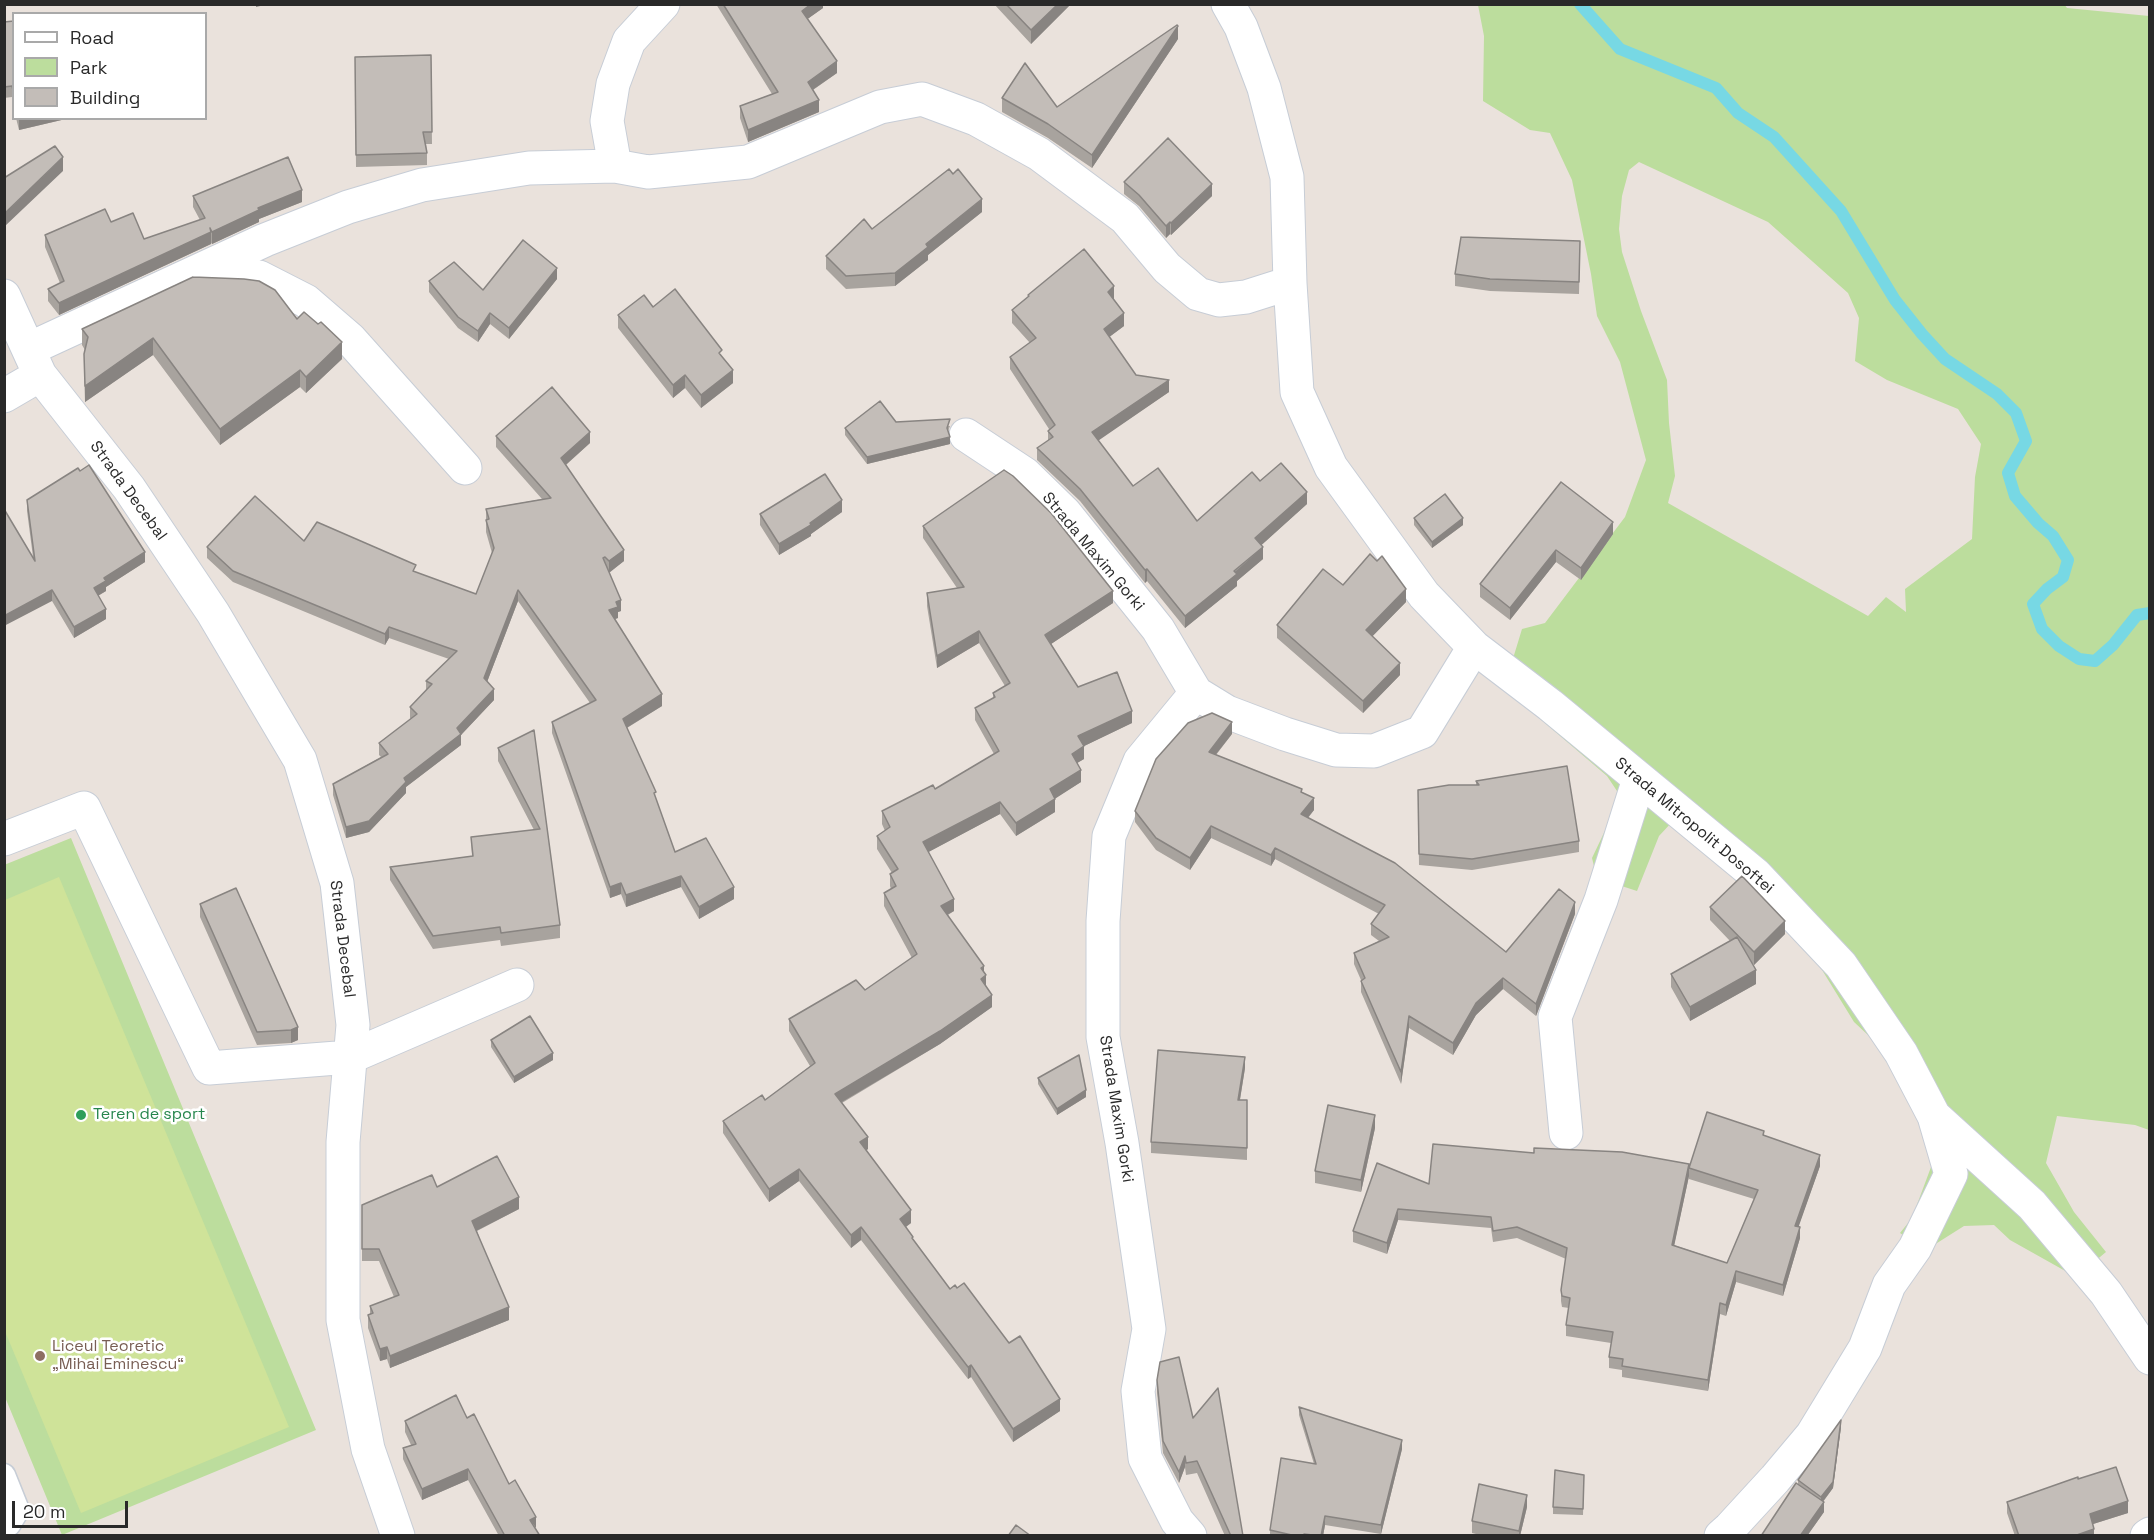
<!DOCTYPE html>
<html>
<head>
<meta charset="utf-8">
<style>
  body { margin:0 }
  #map { position:relative; width:2154px; height:1540px; overflow:hidden; background:#eae2dc; font-family:"Space Grotesk",sans-serif }
  canvas { display:block }
  .frame { position:absolute; inset:0; border:6px solid #292929; pointer-events:none }
  .legend { position:absolute; left:12px; top:12px; width:195px; height:108px; box-sizing:border-box; background:#fff; border:2px solid #a9a9a9; margin:0; padding:8px 10px; list-style:none; font-size:18px; color:#292929 }
  .legend li { display:flex; align-items:center; gap:12px; height:30px }
  .legend b { width:30px; border:2px solid #a9a9a9 }
  .scale { position:absolute; left:12px; top:1501px; width:116px; height:27px; box-sizing:border-box; border:3px solid #292929; border-top:0; padding-left:8px; font-size:18px; line-height:21px; white-space:nowrap; color:#292929; -webkit-text-stroke:4px #fff; paint-order:stroke }
</style>
</head>
<body>
<div id="map">
<canvas width="2154" height="1540"></canvas>
<div class="frame"></div>
<ul class="legend">
<li><b style="height:8px;background:#fff"></b>Road</li>
<li><b style="height:16px;background:#bcdd9d"></b>Park</li>
<li><b style="height:16px;background:#c3bdb8"></b>Building</li>
</ul>
<div class="scale">20 m</div>
</div>
<script>
const ctx = document.querySelector('canvas').getContext('2d');
ctx.lineJoin = 'round';
function fill(path, color) { ctx.fillStyle = color; ctx.fill(path, 'evenodd'); }
const toPath = rows => new Path2D(rows.map(r => 'M' + r).join(''));
function trace(path, color, width, dash) { ctx.strokeStyle = color; ctx.lineWidth = width; ctx.lineCap = dash ? 'butt' : 'round'; ctx.setLineDash(dash || []); ctx.stroke(path); }
function drawText(font, color, halo, rows, align = 'center') {
  ctx.font = font + ' "Space Grotesk",sans-serif'; ctx.lineWidth = 5; ctx.setLineDash([]); ctx.textBaseline = 'middle'; ctx.strokeStyle = halo; ctx.fillStyle = color; for (const [text, x, y, turn = 0] of rows) {
    ctx.save(); ctx.translate(x, y); ctx.rotate((+turn || 0) * Math.PI / 180); ctx.textAlign = isNaN(turn) ? turn : align; if (halo) ctx.strokeText(text, 0, 0); ctx.fillText(text, 0, 0); ctx.restore();
  }
}
fill(toPath([
  [2064,4,2067,8,2149,16,2149,1130,2135,1125,2057,1116,2046,1163,2074,1212,2106,1252,2076,1277,2010,1240,1994,1225,1964,1226,1926,1250,1900,1233,1912,1218,1934,1159,1924,1130,1884,1050,1854,1022,1811,952,1778,912,1673,821,1659,836,1637,891,1597,878,1592,858,1621,797,1607,776,1504,688,1522,629,1545,623,1625,517,1646,460,1620,362,1597,316,1591,274,1572,180,1550,133,1530,130,1483,101,1484,36,1478,5],
  [1639,162,1768,222,1848,293,1859,318,1855,361,1887,380,1958,409,1981,444,1975,477,1972,539,1905,589,1906,612,1886,597,1868,616,1668,503,1675,476,1669,423,1667,380,1641,311,1622,252,1619,229,1622,196,1629,170],
  [71,838,316,1430,62,1535,5,1397,4,865]
]), '#bcdd9d');
fill(toPath([
  [59,877,289,1427,81,1513,4,1329,5,900]
]), '#cfe399');
trace(toPath([
  [1580,4,1620,49,1716,88,1738,113,1774,137,1841,211,1895,300,1922,334,1945,359,1997,394,2016,413,2026,441,2008,473,2015,496,2038,523,2053,536,2068,560,2063,577,2047,589,2033,604,2042,629,2059,646,2079,659,2095,661,2113,645,2137,615,2150,613]
]), '#77d8e4', 12);
const service = toPath([
  [4,1475,18,1510,9,1525,4,1527]
]);
const minor = toPath([
  [663,4,629,41,613,84,607,121,615,166,648,172,748,162,880,107,922,99,976,119,1039,154,1125,218,1167,268,1198,294,1219,300,1246,297,1290,283],
  [1228,4,1241,27,1264,88,1287,177,1290,283,1297,392,1331,467,1424,595,1474,647,1550,705,1756,875,1841,965,1901,1053,1934,1116,2032,1205,2106,1293,2150,1358],
  [196,276,259,277,306,301,350,339,465,468],
  [4,296,40,375,129,488,213,613,300,760,337,883,353,1025,343,1142,343,1320,368,1449,398,1536],
  [29,349,265,240,348,207,422,185,529,168,615,166],
  [4,396,40,375],
  [966,435,1025,474,1065,513,1158,629,1196,693,1140,761,1109,836,1103,921,1103,1037,1122,1143,1149,1329,1138,1391,1145,1458,1177,1521,1190,1536],
  [1196,693,1227,712,1285,734,1336,750,1374,751,1422,732,1474,647],
  [4,839,84,808,209,1068,350,1057,517,985],
  [1566,1133,1555,1017,1601,900,1639,779],
  [1721,1536,1730,1528,1775,1479,1812,1435,1865,1348,1889,1285,1915,1248,1951,1174,1934,1116],
  [2147,1536,2150,1534]
]);
trace(service, '#c7cdd6', 25);
trace(minor, '#c7cdd6', 35);
trace(service, '#fff', 22);
trace(minor, '#fff', 33);
fill(toPath([
  [716,4,823,4,823,8,807,19,837,73,813,90,819,112,748,142,740,118,740,106,772,94],
  [994,4,1071,4,1031,44],
  [14,21,14,106,12,97,4,98,4,22],
  [1178,39,1092,168,1048,138,1002,112,1002,98,1057,107],
  [431,55,432,144,426,144,427,153,427,165,356,167,355,57],
  [16,118,70,118,19,130],
  [1124,182,1212,196,1171,235,1170,234,1166,238,1139,206,1124,194],
  [193,196,302,202,259,219,259,222,212,244,211,243,211,244,59,315,48,301,48,289,60,283,45,247,45,235,111,222,144,239,200,220,193,207],
  [982,212,928,255,928,260,895,286,846,289,826,269,826,256,872,229],
  [1580,252,1579,294,1490,291,1455,286,1455,274],
  [557,279,509,339,490,324,478,342,458,328,429,292,429,281,483,290],
  [1028,295,1114,299,1124,326,1109,337,1136,375,1169,392,1098,440,1133,486,1197,521,1260,481,1307,504,1261,545,1263,559,1237,581,1237,586,1185,628,1147,581,1145,583,1080,501,1037,460,1037,448,1048,441,1048,431,1049,429,1010,369,1010,357,1030,343,1012,323,1012,310,1028,297],
  [653,307,722,357,733,383,701,408,685,388,673,398,618,328,618,315],
  [297,319,342,359,306,393,300,387,220,445,153,355,85,402,84,371,85,350,82,345,82,329],
  [896,422,950,426,948,431,950,444,867,464,845,435,845,428],
  [496,436,590,443,566,465,624,561,609,572,621,611,618,612,618,618,615,619,662,706,627,728,656,799,675,852,734,899,699,919,681,887,626,907,621,894,610,898,552,733,552,722,590,703,518,601,487,682,494,700,461,735,461,745,406,787,406,793,369,832,346,838,333,795,333,784,381,757,379,755,379,743,411,719,410,718,410,707,426,690,426,681,449,659,389,638,385,645,233,582,207,558,207,547,304,541,416,573,476,594,492,553,486,532,486,509,542,499,496,447],
  [27,500,145,562,106,587,106,591,98,596,106,619,74,638,52,601,33,557,27,511],
  [842,512,811,534,811,536,779,555,760,525,760,514],
  [1414,518,1463,525,1432,548,1414,525],
  [1613,522,1613,534,1581,580,1556,562,1510,620,1480,597,1480,584],
  [923,526,1113,603,1051,644,1078,687,1132,723,1084,746,1084,759,1077,763,1081,782,1055,798,1055,812,1016,836,1000,814,928,852,954,911,948,915,984,972,986,986,992,1007,940,1044,842,1103,868,1149,866,1150,911,1223,906,1227,913,1240,950,1289,1060,1411,1013,1442,971,1377,968,1379,861,1240,851,1248,799,1181,769,1202,723,1133,723,1121,765,1100,810,1066,789,1031,789,1019,865,990,912,958,884,906,884,893,891,889,890,886,890,874,892,873,877,849,877,836,885,831,882,824,882,811,935,789,994,754,975,720,975,708,993,698,993,693,1005,686,979,643,937,668,927,606,927,593,957,588,923,538],
  [1343,585,1406,602,1372,636,1400,675,1363,713,1277,638,1277,625],
  [534,730,560,925,560,938,501,946,500,940,433,949,390,880,390,867,472,856,471,837,534,830,498,761,498,748],
  [1232,734,1216,755,1302,793,1314,810,1308,818,1506,952,1575,914,1536,1016,1503,989,1476,1015,1453,1055,1409,1028,1401,1084,1361,992,1361,980,1354,964,1354,953,1379,941,1371,935,1371,924,1379,914,1275,859,1271,866,1211,838,1190,870,1156,850,1135,822,1135,811],
  [1476,781,1579,841,1579,852,1472,870,1419,865,1418,790,1476,785],
  [236,888,298,1040,291,1043,257,1045,200,917,200,904],
  [1710,907,1785,934,1754,965,1751,963,1756,984,1690,1021,1671,987,1671,974,1730,941,1710,920],
  [491,1040,553,1060,514,1083,491,1047],
  [1245,1068,1240,1100,1247,1100,1247,1160,1151,1153,1151,1142],
  [1038,1078,1086,1097,1057,1115,1038,1084],
  [1375,1128,1361,1192,1315,1183,1315,1171],
  [1764,1136,1820,1166,1798,1227,1800,1238,1783,1296,1736,1282,1726,1316,1720,1314,1708,1391,1622,1377,1622,1370,1609,1368,1609,1357,1611,1343,1566,1336,1566,1325,1569,1308,1562,1307,1561,1301,1561,1290,1566,1259,1517,1238,1493,1242,1491,1228,1398,1220,1387,1254,1353,1242,1353,1231,1429,1184,1689,1167],
  [1689,1176,1689,1179,1754,1199,1727,1263,1674,1245],
  [437,1187,519,1209,477,1231,509,1320,390,1368,387,1359,380,1361,368,1328,368,1315,370,1314,370,1306,394,1297,379,1261,362,1261,362,1205],
  [1157,1380,1193,1418,1243,1536,1225,1536,1197,1473,1186,1475,1185,1467,1179,1483,1163,1453,1157,1392],
  [1299,1407,1402,1449,1381,1534,1325,1525,1323,1536,1270,1536,1270,1530,1314,1464,1299,1415],
  [467,1418,509,1484,540,1536,499,1536,468,1480,422,1500,403,1459,403,1448,411,1445,405,1432,405,1421],
  [1841,1427,1833,1488,1823,1502,1824,1512,1807,1536,1761,1536,1798,1485,1798,1480],
  [1584,1475,1583,1515,1553,1514,1553,1507],
  [2078,1479,2128,1513,2093,1524,2094,1536,2015,1536,2007,1513,2007,1502],
  [1527,1507,1520,1536,1484,1536,1472,1533,1472,1521]
]), '#a8a39e');
fill(toPath([
  [256,4,269,4,256,7],
  [811,4,823,4,823,8,802,23,802,11],
  [1058,4,1071,4,1031,44,1031,30],
  [1178,26,1178,39,1092,168,1092,155],
  [837,61,837,73,808,93,808,82],
  [819,100,819,112,748,142,748,130],
  [19,118,70,118,19,130],
  [63,157,63,171,4,227,4,214],
  [1212,184,1212,196,1171,235,1171,223],
  [302,190,302,202,259,219,259,222,212,244,212,232,258,208],
  [982,199,982,212,928,255,928,260,895,286,895,273,926,244],
  [1170,222,1170,234,1166,238,1166,226],
  [211,232,211,244,59,315,59,303],
  [557,268,557,279,509,339,509,328],
  [1114,286,1114,299,1108,304,1108,292],
  [490,313,490,324,478,342,478,331],
  [1124,313,1124,326,1104,341,1104,329],
  [153,338,153,355,85,402,85,386],
  [342,342,342,359,306,393,306,377],
  [300,370,300,387,220,445,220,429],
  [733,370,733,383,701,408,701,395],
  [685,375,685,388,673,398,673,385],
  [1169,380,1169,392,1092,445,1092,432],
  [590,432,590,443,561,469,561,458],
  [950,437,950,444,867,464,867,457],
  [1307,492,1307,504,1255,551,1255,538],
  [842,500,842,512,811,534,811,536,779,555,779,544],
  [1463,518,1463,525,1432,548,1432,542],
  [1613,522,1613,534,1581,580,1581,568],
  [1263,547,1263,559,1237,581,1237,586,1185,628,1185,616],
  [624,550,624,561,609,573,609,561],
  [1556,550,1556,562,1510,620,1510,608],
  [145,552,145,562,106,587,106,591,94,598,94,588,104,578],
  [1147,569,1147,581,1145,583,1145,570],
  [1406,589,1406,602,1366,643,1366,630],
  [52,590,52,601,4,626,4,616],
  [518,590,518,601,484,690,484,678],
  [1113,591,1113,603,1045,648,1045,635],
  [621,600,621,611,618,612,618,618,609,621,609,610,616,602],
  [106,609,106,619,74,638,74,627],
  [389,627,389,638,385,645,385,634],
  [979,631,979,643,937,668,937,656],
  [1400,663,1400,675,1363,713,1363,701],
  [494,689,494,700,461,735,461,745,406,787,406,793,369,832,346,838,346,827,404,778,457,728],
  [662,694,662,706,623,730,623,719],
  [1132,711,1132,723,1078,749,1078,736],
  [1232,722,1232,734,1209,763,1209,752],
  [1084,746,1084,759,1072,766,1072,754],
  [1081,770,1081,782,1050,802,1050,789],
  [1314,798,1314,810,1301,826,1301,814],
  [1055,799,1055,812,1016,836,1016,823],
  [1000,802,1000,814,923,855,923,842],
  [1211,826,1211,838,1190,870,1190,858],
  [1275,848,1275,859,1271,866,1271,855],
  [681,876,681,887,626,907,626,895],
  [621,883,621,894,610,898,610,887],
  [734,887,734,899,699,919,699,907],
  [954,899,954,911,941,918,941,906],
  [1575,902,1575,914,1536,1016,1536,1004],
  [1785,921,1785,934,1754,965,1754,952],
  [984,966,984,977,986,975,986,988,981,991,981,968],
  [1756,970,1756,984,1690,1021,1690,1007],
  [1503,978,1503,989,1476,1015,1453,1055,1453,1043,1476,1003],
  [992,995,992,1007,940,1044,835,1106,835,1094],
  [1409,1016,1409,1028,1401,1084,1401,1072],
  [298,1027,298,1040,291,1043,291,1030],
  [553,1053,553,1060,514,1083,514,1077],
  [1245,1057,1245,1068,1238,1111,1238,1100],
  [1086,1090,1086,1097,1057,1115,1057,1109],
  [1375,1115,1375,1128,1361,1192,1361,1180],
  [868,1137,868,1149,860,1155,860,1142],
  [1820,1155,1820,1166,1795,1237,1795,1226],
  [1689,1164,1689,1176,1672,1256,1672,1245],
  [799,1169,799,1181,769,1202,769,1189],
  [519,1197,519,1209,472,1233,472,1221],
  [1398,1209,1398,1220,1387,1254,1387,1243],
  [911,1210,911,1223,900,1231,900,1219],
  [861,1227,861,1240,851,1248,851,1235],
  [1800,1227,1800,1238,1783,1296,1783,1285],
  [1736,1271,1736,1282,1726,1316,1726,1305],
  [1720,1303,1720,1314,1708,1391,1708,1380],
  [509,1307,509,1320,390,1368,390,1356],
  [387,1347,387,1359,380,1361,380,1349],
  [971,1365,971,1377,968,1379,968,1367],
  [1060,1399,1060,1411,1013,1442,1013,1429],
  [1841,1420,1841,1427,1833,1488,1821,1504,1821,1497],
  [1402,1440,1402,1449,1381,1534,1381,1525],
  [1185,1456,1185,1467,1179,1483,1179,1472],
  [468,1469,468,1480,422,1500,422,1489],
  [1527,1495,1527,1507,1520,1536,1519,1536,1519,1531],
  [2128,1501,2128,1513,2090,1525,2090,1514],
  [1824,1502,1824,1512,1807,1536,1800,1536],
  [1325,1516,1325,1525,1323,1536,1321,1536],
  [536,1517,536,1528,530,1520],
  [2094,1529,2094,1536,2074,1536]
]), '#888481');
const building = toPath([
  [723,4,811,4,802,11,837,61,808,82,819,100,748,130,740,106,778,92,723,4],
  [1006,4,1058,4,1031,30,1006,4],
  [14,21,14,94,12,86,4,87,4,22,14,21],
  [1177,25,1178,26,1092,155,1048,124,1002,98,1025,63,1057,107,1177,25],
  [431,55,432,132,423,132,427,153,356,155,355,57,431,55],
  [1168,138,1212,184,1171,223,1170,222,1166,226,1139,195,1124,182,1168,138],
  [55,146,63,157,4,214,4,178,55,146],
  [288,157,302,190,258,208,259,210,212,232,210,228,211,232,59,303,48,289,64,281,45,235,105,209,111,222,133,213,144,239,205,218,193,196,288,157],
  [949,169,953,174,958,169,982,199,926,244,928,247,895,273,846,276,826,256,864,219,872,229,949,169],
  [1461,237,1580,241,1579,282,1490,279,1455,274,1461,237],
  [523,240,557,268,509,328,490,313,478,331,458,317,429,281,454,262,483,290,523,240],
  [1084,249,1114,286,1108,292,1124,313,1104,329,1136,375,1169,380,1092,432,1133,486,1158,468,1197,521,1252,472,1260,481,1281,463,1307,492,1255,538,1263,547,1234,571,1237,574,1185,616,1147,569,1145,570,1080,489,1037,448,1053,437,1048,431,1055,425,1010,357,1036,338,1012,310,1029,296,1028,295,1084,249],
  [193,277,244,279,259,281,275,290,297,319,304,312,318,324,321,322,342,342,306,377,300,370,220,429,153,338,85,386,84,354,88,337,82,329,193,277],
  [675,289,722,350,719,353,733,370,701,395,685,375,673,385,618,315,644,295,653,307,675,289],
  [552,387,590,432,561,458,624,550,609,561,605,557,603,558,621,600,616,602,618,607,609,610,662,694,623,719,656,792,654,793,675,852,706,838,734,887,699,907,681,876,626,895,621,883,610,887,552,722,596,700,518,590,484,678,494,689,457,728,461,734,404,778,406,782,369,821,346,827,333,784,388,754,379,743,417,714,410,707,432,684,426,681,457,651,389,627,385,634,233,571,207,547,255,496,304,541,317,522,416,565,413,571,476,594,494,548,486,520,489,519,486,509,551,498,496,436,552,387],
  [880,401,896,422,950,419,947,428,950,437,867,457,845,428,880,401],
  [89,465,145,552,104,578,106,581,94,588,106,609,74,627,52,590,4,616,4,509,35,561,27,500,78,468,80,471,89,465],
  [1004,470,1013,476,1051,513,1113,591,1045,635,1078,687,1117,672,1132,711,1078,736,1084,746,1072,754,1081,770,1050,789,1055,799,1016,823,1000,802,923,842,954,899,941,906,984,966,981,968,986,975,981,979,992,995,940,1031,835,1094,868,1137,860,1142,911,1210,900,1219,913,1237,912,1238,950,1289,955,1285,957,1288,964,1283,1009,1343,1020,1336,1060,1399,1013,1429,971,1365,968,1367,861,1227,851,1235,799,1169,769,1189,723,1121,762,1095,765,1100,815,1063,789,1019,856,980,865,990,917,954,884,893,896,886,890,874,898,869,877,836,890,827,882,811,933,785,935,789,999,751,975,708,995,697,993,693,1010,683,979,631,937,656,927,593,964,587,923,526,1004,470],
  [825,474,842,500,810,523,811,525,779,544,760,514,825,474],
  [1561,482,1613,522,1581,568,1556,550,1510,608,1480,584,1561,482],
  [1445,494,1463,518,1432,542,1414,518,1445,494],
  [1370,554,1377,561,1382,556,1406,589,1366,630,1400,663,1363,701,1277,625,1323,569,1343,585,1370,554],
  [1212,713,1232,722,1209,752,1302,789,1301,792,1314,798,1301,814,1395,863,1506,952,1559,889,1575,902,1536,1004,1503,978,1476,1003,1453,1043,1409,1016,1401,1072,1361,981,1365,978,1354,953,1389,937,1371,924,1385,905,1275,848,1271,855,1211,826,1190,858,1156,838,1135,811,1156,759,1188,723,1212,713],
  [534,730,560,925,501,933,500,927,433,936,390,867,473,856,471,837,540,829,498,748,534,730],
  [1567,766,1579,841,1472,859,1419,854,1418,790,1449,785,1479,785,1476,781,1567,766],
  [1742,876,1785,921,1754,952,1710,907,1742,876],
  [236,888,298,1027,291,1030,257,1032,200,904,236,888],
  [1737,937,1756,970,1690,1007,1671,974,1737,937],
  [530,1016,553,1053,514,1077,491,1040,530,1016],
  [1158,1050,1245,1057,1238,1100,1247,1100,1247,1148,1151,1142,1158,1050],
  [1079,1055,1086,1090,1057,1109,1038,1078,1079,1055],
  [1328,1105,1375,1115,1361,1180,1315,1171,1328,1105],
  [1707,1112,1764,1131,1763,1135,1820,1155,1795,1226,1800,1227,1783,1285,1736,1271,1726,1305,1720,1303,1708,1380,1622,1366,1623,1359,1609,1357,1613,1332,1566,1325,1570,1298,1562,1296,1561,1290,1567,1248,1517,1227,1493,1231,1491,1217,1398,1209,1387,1243,1353,1231,1377,1163,1429,1184,1433,1144,1534,1153,1534,1148,1622,1152,1689,1164,1672,1245,1727,1263,1758,1190,1689,1168,1707,1112],
  [497,1156,519,1197,472,1221,509,1307,390,1356,387,1347,380,1349,368,1315,373,1313,370,1306,399,1295,379,1249,362,1249,362,1205,432,1175,437,1187,497,1156],
  [1179,1357,1193,1418,1218,1388,1243,1536,1231,1536,1197,1461,1186,1463,1185,1456,1179,1472,1163,1441,1157,1380,1160,1362,1179,1357],
  [456,1395,467,1418,474,1414,509,1484,515,1480,536,1517,530,1520,540,1536,505,1536,468,1469,422,1489,403,1448,416,1444,405,1421,456,1395],
  [1299,1407,1402,1440,1381,1525,1325,1516,1321,1536,1304,1534,1304,1536,1296,1536,1270,1530,1281,1458,1316,1464,1299,1407],
  [1841,1420,1833,1482,1821,1497,1798,1480,1841,1420],
  [2116,1467,2128,1501,2090,1514,2094,1529,2074,1536,2019,1536,2007,1502,2078,1477,2078,1479,2116,1467],
  [1555,1470,1584,1475,1583,1509,1553,1507,1555,1470],
  [1796,1483,1824,1502,1800,1536,1761,1536,1796,1483],
  [1479,1484,1527,1495,1519,1531,1472,1521,1479,1484],
  [1016,1525,1031,1536,1008,1536,1016,1525]
]);
fill(building, '#c3bdb8');
trace(building, '#888481', 1.5);
for (const [x, y, r, color] of [
  [81,1115,6,"#2e9e5b"],
  [40,1356,6,"#8d6e63"]
]) { const dot = new Path2D(); dot.arc(x, y, r, 0, 2 * Math.PI); ctx.fillStyle = color; ctx.fill(dot); trace(dot, '#fff', 2); }
drawText('16px', '#292929', '#fff', [
  ["Strada Decebal",128,491,54],
  ["Strada Maxim Gorki",1093,552,50],
  ["Strada Mitropolit Dosoftei",1694,826,40],
  ["Strada Decebal",342,939,83],
  ["Strada Maxim Gorki",1116,1109,81]
]);
drawText('16px', '#27864d', '#fff', [
  ["Teren de sport",93,1115]
], 'left');
drawText('16px', '#785e54', '#fff', [
  ["Liceul Teoretic",52,1347],
  ["„Mihai Eminescu“",52,1365]
], 'left');
</script>
</body>
</html>
